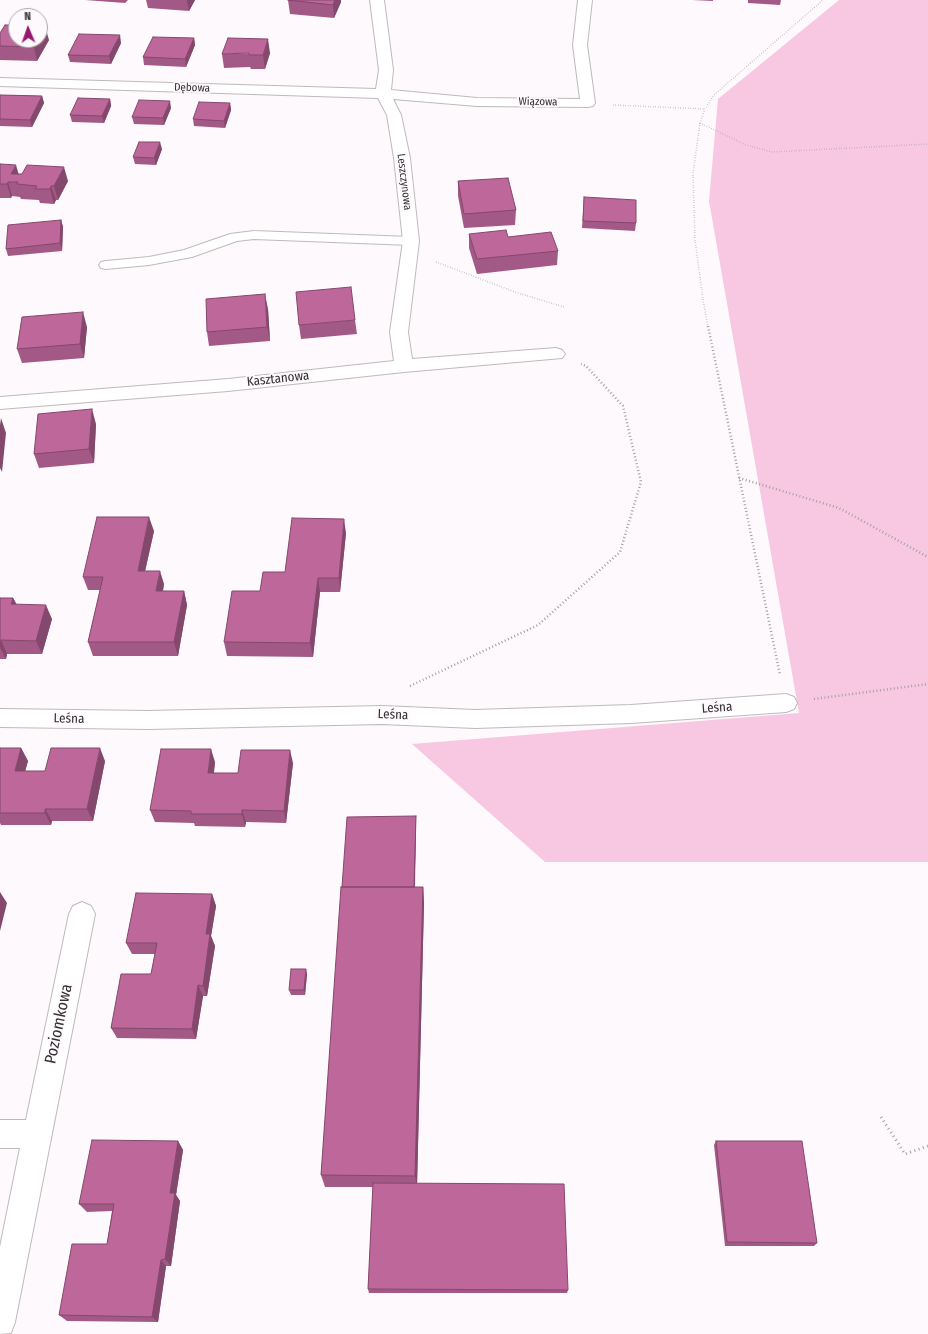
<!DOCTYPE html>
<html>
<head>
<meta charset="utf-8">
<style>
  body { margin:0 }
  #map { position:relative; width:928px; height:1334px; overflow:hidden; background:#fef9fc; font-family:"Fira Sans Condensed",sans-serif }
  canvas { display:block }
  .north { position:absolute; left:8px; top:8px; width:40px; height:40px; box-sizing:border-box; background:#fef9fc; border:1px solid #aca9ab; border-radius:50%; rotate:358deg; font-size:11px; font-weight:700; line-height:16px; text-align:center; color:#323031 }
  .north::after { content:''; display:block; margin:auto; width:14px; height:18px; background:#971871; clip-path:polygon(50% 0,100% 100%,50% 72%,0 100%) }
</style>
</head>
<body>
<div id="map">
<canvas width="928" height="1334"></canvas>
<div class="north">N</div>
</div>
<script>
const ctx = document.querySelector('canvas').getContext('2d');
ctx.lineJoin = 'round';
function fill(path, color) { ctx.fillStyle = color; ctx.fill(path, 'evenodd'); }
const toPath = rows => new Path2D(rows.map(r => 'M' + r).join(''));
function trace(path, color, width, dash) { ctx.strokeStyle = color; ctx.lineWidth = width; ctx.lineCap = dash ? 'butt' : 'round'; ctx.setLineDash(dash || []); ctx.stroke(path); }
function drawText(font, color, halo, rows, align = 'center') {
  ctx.font = font + ' "Fira Sans Condensed",sans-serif'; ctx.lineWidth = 4; ctx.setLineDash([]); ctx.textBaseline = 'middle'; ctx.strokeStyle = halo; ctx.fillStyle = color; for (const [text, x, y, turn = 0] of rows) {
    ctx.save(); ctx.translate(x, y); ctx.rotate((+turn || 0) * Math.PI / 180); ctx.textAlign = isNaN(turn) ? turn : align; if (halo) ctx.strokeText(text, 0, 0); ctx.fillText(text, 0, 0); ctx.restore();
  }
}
fill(toPath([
  [839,0,928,0,928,862,545,862,412,744,799,713,709,201,718,99]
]), '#f8c8e2');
const lane = toPath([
  [254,231,411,237,416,238,418,241,416,244,411,245,254,239,237,241,192,257,149,265,106,269,101,268,99,265,101,262,106,261,149,257,184,250,230,234,254,231]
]);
const street = toPath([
  [370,0,384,0,393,70,391,90,477,98,580,99,573,45,578,0,592,0,587,45,595,103,593,106,588,107,477,106,393,99,401,115,410,158,419,241,408,332,412,359,556,348,562,350,565,354,562,358,404,372,228,391,0,409,0,397,228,379,394,361,390,332,403,241,394,158,387,115,378,98,0,86,0,78,376,89,379,70,370,0],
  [786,694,794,697,797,703,794,709,786,712,631,723,475,728,382,724,148,729,0,727,0,709,148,711,382,706,475,710,631,705,786,694],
  [82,902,91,906,95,914,15,1322,11,1333,0,1334,0,1247,20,1148,0,1148,0,1120,26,1120,69,914,73,906,82,902]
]);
trace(lane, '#bebabc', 2);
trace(street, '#bebabc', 2);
trace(toPath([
  [613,105,705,109],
  [700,123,746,145,772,152,928,144],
  [436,262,515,292,564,307],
  [708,327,703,300,695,240,693,174,700,123,705,109,714,95,823,0]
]), '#a4a0a2', 1.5, [0.5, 2]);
trace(toPath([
  [708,326,780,675],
  [739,478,839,508,928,557],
  [410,686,538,625,620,552,641,482,623,406,586,366,581,364],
  [814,699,928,684]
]), '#a4a0a2', 2.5, [1, 2.5]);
trace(toPath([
  [881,1117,905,1154,928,1146]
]), '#a4a0a2', 3, [1, 3.5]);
fill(lane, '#fff');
fill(street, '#fff');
fill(toPath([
  [85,0,128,0,125,3],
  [146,0,195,0,189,11,148,8],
  [288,0,341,0,341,2,334,18,290,14],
  [692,0,713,0,713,1],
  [748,0,781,0,780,5,748,3],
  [0,33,49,40,37,61,0,60],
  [194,38,195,45,186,67,144,65,143,57],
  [121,43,111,64,70,62,68,55],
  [270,53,265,69,251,69,250,67,224,68,222,54],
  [0,95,42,96,44,103,32,127,0,126],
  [110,99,111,106,104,123,72,122,70,115],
  [230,103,231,110,225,128,194,126,193,119],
  [171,108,164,125,134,124,132,117],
  [162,149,156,165,135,164,133,157],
  [0,164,19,174,68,181,58,200,56,200,54,204,40,203,39,200,21,199,20,197,12,196,11,198,0,198],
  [458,181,516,210,515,225,464,228,458,196],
  [584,197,636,223,635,231,582,228],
  [61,220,63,227,62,251,8,256,6,249],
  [469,234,508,237,558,251,557,265,477,274,469,248],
  [268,309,270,341,209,346,207,332],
  [355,320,357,334,301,339,299,325],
  [87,327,84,358,22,363,17,349],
  [96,424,94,463,39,468,34,454],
  [154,531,145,571,164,584,163,591,184,591,187,605,178,656,93,656,88,642,100,590,88,590,83,577],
  [346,533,340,592,320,592,313,657,227,656,224,642,260,591,285,572],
  [0,598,13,598,17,605,52,619,42,654,7,654,6,659,0,659],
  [0,748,21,748,28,761,25,771,45,771,105,761,93,821,52,821,51,825,1,825,0,823],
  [215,762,214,773,238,773,293,763,286,823,246,822,245,827,195,826,194,823,155,822,150,810],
  [416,816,416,828,415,887,423,887,424,903,417,1184,568,1290,567,1293,369,1293,368,1289,373,1187,325,1187,321,1175,342,887],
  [212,894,216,906,211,936,215,946,207,996,203,996,196,1039,117,1038,111,1028,151,974,155,954,132,954,126,943],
  [307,974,305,995,291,995,289,990],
  [178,1141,183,1150,176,1195,180,1201,171,1266,166,1266,158,1322,67,1321,59,1315,107,1244,112,1211,87,1212,79,1204],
  [716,1141,817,1243,814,1246,725,1246,714,1145]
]), '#a35985');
fill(toPath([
  [187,0,195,0,189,11],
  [335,0,341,0,341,2,334,18,333,5],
  [45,26,49,40,37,61,34,47,38,40,40,40,40,36],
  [120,35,121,43,111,64,109,56],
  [194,38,195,45,186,67,185,59],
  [268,39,270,53,265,69,263,55],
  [42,96,44,103,32,127,30,120],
  [110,99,111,106,104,123,102,116],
  [170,101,171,108,164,125,163,118],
  [230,103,231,110,225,128,224,121],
  [160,142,162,149,156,165,154,158],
  [16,165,20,179,11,174],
  [64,167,68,181,58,200,54,186],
  [8,182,12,196,11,198,7,184],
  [51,186,56,200,54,204,50,189],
  [61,220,63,227,62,251,60,243],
  [265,294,268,309,270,341,267,327],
  [83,312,87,327,84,358,80,344],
  [92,409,96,424,94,463,89,449],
  [1,418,6,433,2,472,0,468,0,425],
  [149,517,154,531,142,585,138,571],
  [344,519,346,533,340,592,339,578],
  [160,571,164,584,160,605,156,591],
  [318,578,320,592,313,657,310,643],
  [184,591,187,605,178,656,174,642],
  [13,598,20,611,11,604],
  [46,605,52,619,42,654,36,641],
  [1,640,7,654,6,659,0,648,0,644],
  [21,748,28,761,22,783,15,771],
  [100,748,105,761,93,821,87,809],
  [211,749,215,762,212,785,208,773],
  [290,750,293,763,286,823,284,811],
  [45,809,52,821,51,825,45,813],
  [242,810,246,822,245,827,242,814],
  [416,816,416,828,414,903,413,892],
  [423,887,424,903,417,1187,415,1176],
  [0,892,7,903,0,931],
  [212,894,216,906,211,936,215,946,207,996,203,986,206,934],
  [306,969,307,974,305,995,304,990],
  [198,985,203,996,196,1039,192,1029],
  [178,1141,183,1150,176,1195,180,1201,171,1266,165,1259,170,1193],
  [161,1260,166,1266,158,1322,152,1317]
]), '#84486c');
const building = toPath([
  [288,0,335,0,333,5,288,0],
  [5,25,16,25,16,40,38,40,34,47,0,46,0,33,5,25],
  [40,26,45,26,40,36,40,26],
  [79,34,120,35,109,56,68,55,79,34],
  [153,37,194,38,185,59,143,57,153,37],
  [228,38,268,39,263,55,249,55,249,53,222,54,228,38],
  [0,95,42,96,30,120,0,119,0,95],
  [78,98,110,99,102,116,70,115,78,98],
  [139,100,170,101,163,118,132,117,139,100],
  [199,102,230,103,224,121,193,119,199,102],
  [139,142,160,142,154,158,133,157,139,142],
  [0,164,16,165,11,174,22,174,27,165,64,167,54,186,51,186,50,189,35,189,37,186,17,184,18,182,8,182,7,184,0,184,0,164],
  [508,178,516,210,464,214,458,181,508,178],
  [584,197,636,200,636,223,583,221,584,197],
  [61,220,60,243,6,249,8,225,61,220],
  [506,230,508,237,551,232,558,251,477,259,469,234,506,230],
  [351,287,355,320,299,325,296,292,351,287],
  [265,294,267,327,207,332,206,299,265,294],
  [83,312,80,344,17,349,22,317,83,312],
  [92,409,89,449,34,454,38,414,92,409],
  [97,517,149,517,138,571,160,571,156,591,184,591,174,642,88,642,103,577,83,577,97,517],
  [292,518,344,519,339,578,318,578,310,643,224,642,232,591,260,591,263,572,285,572,292,518],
  [0,598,13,598,11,604,46,605,36,641,1,640,0,644,0,598],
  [0,748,21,748,15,771,45,771,51,748,100,748,87,809,45,809,45,813,0,813,0,748],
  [161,749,211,749,208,773,238,773,241,750,290,750,284,811,242,810,242,814,191,814,191,811,150,810,161,749],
  [416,816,414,887,342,887,347,817,416,816],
  [341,887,423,887,415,1176,321,1175,341,887],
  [136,893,212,894,206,934,210,934,203,986,198,985,192,1029,111,1028,121,974,151,974,157,943,126,943,136,893],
  [291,969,306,969,304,990,289,990,291,969],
  [92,1140,178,1141,170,1193,175,1193,165,1259,161,1260,152,1317,59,1315,72,1244,107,1244,114,1204,79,1204,92,1140],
  [716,1141,802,1141,817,1243,727,1242,716,1141],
  [373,1183,564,1184,568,1290,368,1289,373,1183]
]);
fill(building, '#bd679b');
trace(building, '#84486c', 1);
drawText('11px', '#323031', '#fef9fc', [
  ["Dębowa",192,88,2],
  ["Wiązowa",538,102,1],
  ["Leszczynowa",404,182,83]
]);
drawText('13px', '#323031', '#fef9fc', [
  ["Kasztanowa",278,379,-6],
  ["Leśna",717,708,-4],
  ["Leśna",393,715,2],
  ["Leśna",69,719,1]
]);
drawText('16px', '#323031', '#fef9fc', [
  ["Poziomkowa",59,1024,-78]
]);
</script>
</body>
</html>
